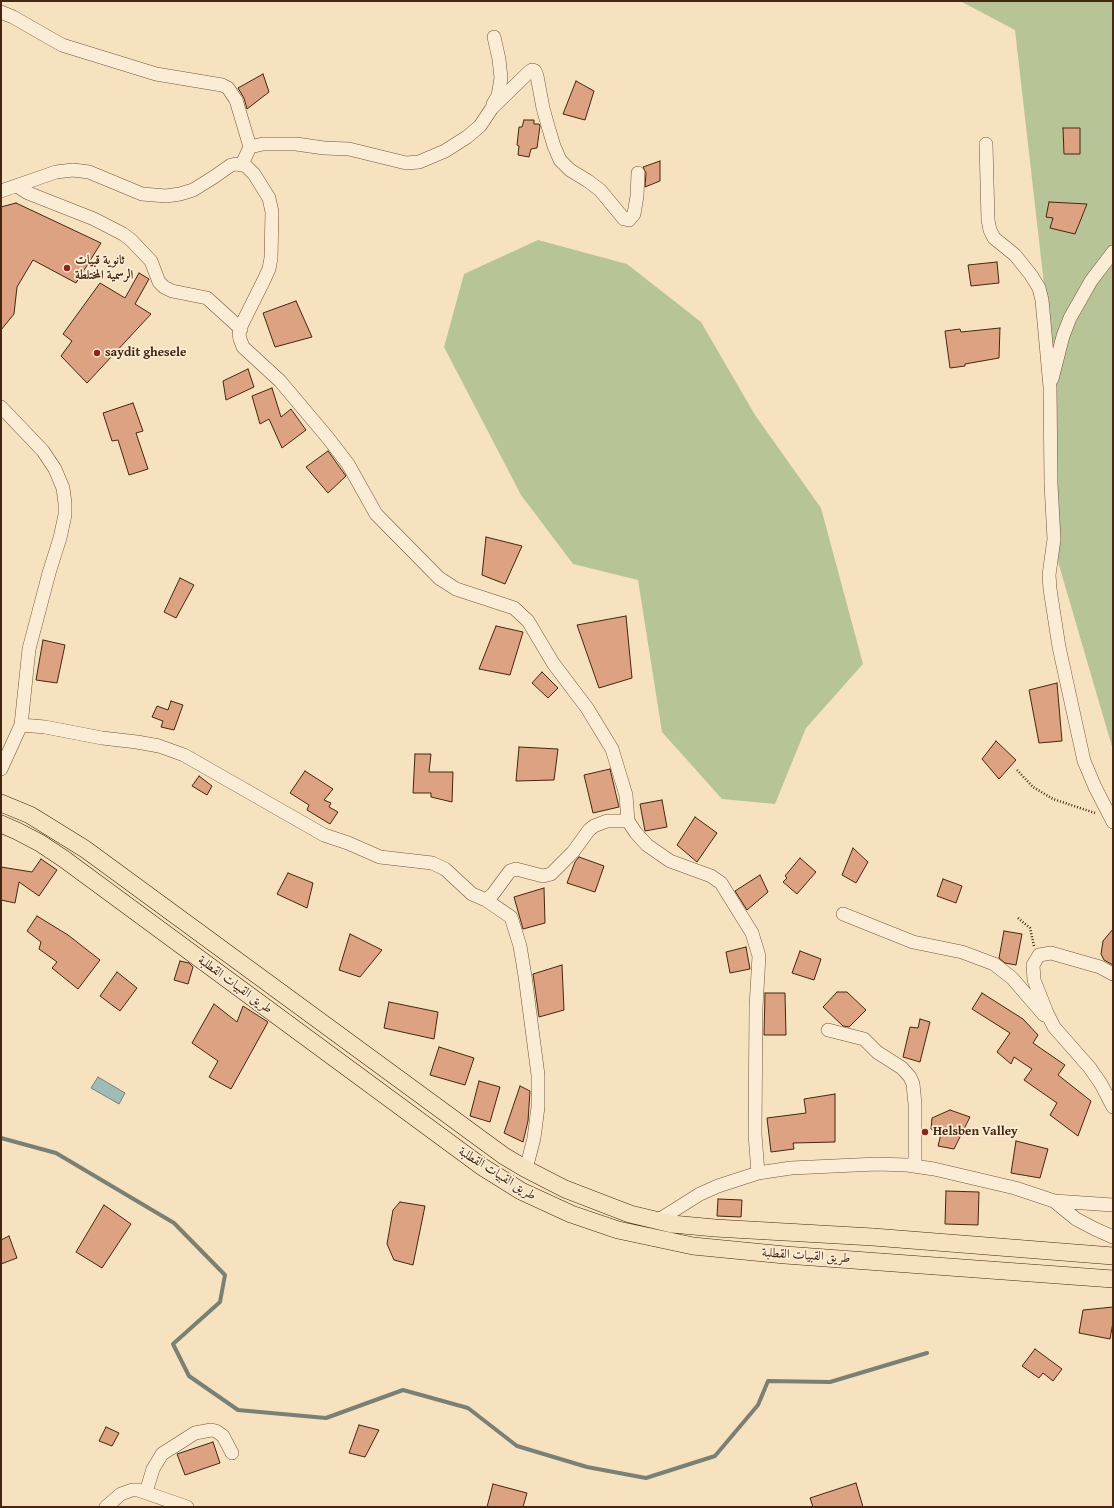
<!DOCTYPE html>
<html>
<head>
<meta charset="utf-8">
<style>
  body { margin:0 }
  #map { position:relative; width:1114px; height:1508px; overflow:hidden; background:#f7e2bf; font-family:"Gentium Book Plus",serif }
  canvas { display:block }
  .frame { position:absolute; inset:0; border:2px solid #452610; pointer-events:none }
</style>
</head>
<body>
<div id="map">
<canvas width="1114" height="1508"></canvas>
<div class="frame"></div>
</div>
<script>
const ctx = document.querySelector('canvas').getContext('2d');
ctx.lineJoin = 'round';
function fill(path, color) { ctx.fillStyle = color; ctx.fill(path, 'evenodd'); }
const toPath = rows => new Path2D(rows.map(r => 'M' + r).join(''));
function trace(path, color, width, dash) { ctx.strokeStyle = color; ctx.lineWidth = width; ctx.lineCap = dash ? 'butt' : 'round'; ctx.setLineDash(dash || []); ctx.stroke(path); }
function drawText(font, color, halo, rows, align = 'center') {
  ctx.font = font + ' "Gentium Book Plus",Amiri,serif'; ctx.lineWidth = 3.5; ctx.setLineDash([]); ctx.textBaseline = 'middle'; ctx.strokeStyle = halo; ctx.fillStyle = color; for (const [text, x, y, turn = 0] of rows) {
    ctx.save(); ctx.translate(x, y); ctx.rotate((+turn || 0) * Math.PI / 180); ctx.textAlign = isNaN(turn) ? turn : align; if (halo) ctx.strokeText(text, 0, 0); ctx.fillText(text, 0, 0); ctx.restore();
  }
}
fill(toPath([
  [960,1,1113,1,1113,750,1054,548,1054,372,1015,30],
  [538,240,627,264,701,322,755,415,821,508,863,664,806,728,775,804,722,799,662,732,638,580,573,564,521,495,444,347,464,274]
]), '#b7c497');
const water = toPath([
  [98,1077,125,1093,119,1104,91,1088,98,1077]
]);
fill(water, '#9fbcb9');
trace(water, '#7b8075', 1);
trace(toPath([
  [1,1138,56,1153,174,1223,225,1275,220,1302,173,1344,189,1376,238,1410,326,1418,403,1390,468,1408,517,1446,587,1467,646,1478,715,1456,758,1405,768,1381,830,1382,927,1353]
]), '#7b8075', 4);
const building = toPath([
  [263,74,269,92,247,109,244,98,238,88,263,74],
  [576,81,594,91,585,120,563,114,576,81],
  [524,120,534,120,534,124,539,124,540,126,537,148,531,149,529,157,518,155,519,146,517,145,519,127,522,127,524,120],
  [1063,128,1080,128,1080,154,1064,154,1063,128],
  [660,161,660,181,645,187,646,173,643,167,660,161],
  [1049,202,1087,204,1075,234,1050,228,1053,218,1046,217,1049,202],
  [16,203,101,243,76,283,33,260,17,287,14,314,1,330,1,207,16,203],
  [997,262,999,283,971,286,968,265,997,262],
  [139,273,149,279,135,304,151,314,87,383,61,356,72,341,63,334,100,283,125,298,139,273],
  [296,301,312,337,275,347,263,313,296,301],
  [1000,328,999,358,965,364,965,366,950,368,945,331,960,329,961,332,1000,328],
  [248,369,254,387,226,400,223,381,248,369],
  [272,388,281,417,291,409,306,430,282,448,269,419,260,424,252,396,272,388],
  [133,403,143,431,136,433,148,469,129,475,118,440,112,441,103,413,133,403],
  [328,451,346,476,328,493,306,467,328,451],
  [486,537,522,546,505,584,482,575,486,537],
  [180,578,194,585,176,618,164,612,180,578],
  [626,616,632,678,599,688,577,625,626,616],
  [496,626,523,632,510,675,479,669,496,626],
  [43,640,65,645,57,683,36,680,43,640],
  [542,672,558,688,548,698,532,683,542,672],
  [1057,683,1062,741,1039,743,1029,690,1057,683],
  [171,701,183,705,174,730,161,727,163,721,152,717,157,706,168,710,171,701],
  [996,741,1016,760,999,779,982,759,996,741],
  [519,747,558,749,554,780,516,781,519,747],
  [415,754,431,754,429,772,453,772,452,802,431,797,431,793,413,793,415,754],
  [610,769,619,807,593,813,584,775,610,769],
  [305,771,333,789,324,800,331,803,329,807,338,812,330,824,307,810,309,805,290,793,305,771],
  [199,776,212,786,207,795,192,786,199,776],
  [662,800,667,827,645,831,640,804,662,800],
  [695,817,717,833,697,862,677,845,695,817],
  [853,848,868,862,856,883,842,875,853,848],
  [579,857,604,866,595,892,567,883,575,862,579,857],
  [800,858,816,872,797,894,783,882,787,878,785,876,800,858],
  [41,859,57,870,39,896,19,882,15,903,1,900,1,867,32,872,41,859],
  [288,873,313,883,307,908,277,894,288,873],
  [760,875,768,892,747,910,735,891,760,875],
  [943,879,962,886,956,903,937,896,943,879],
  [544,888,545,923,523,929,514,897,544,888],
  [37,916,68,935,100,960,78,989,52,968,57,962,39,949,41,942,27,931,37,916],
  [1113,929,1113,965,1104,960,1101,954,1103,941,1113,929],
  [1004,931,1022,934,1016,965,1005,963,999,958,1004,931],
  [350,934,382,950,360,977,339,970,350,934],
  [746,947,750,969,730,973,726,952,746,947],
  [800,951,821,959,814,980,792,973,800,951],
  [180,961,189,963,193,967,188,984,174,980,180,961],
  [562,965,564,1010,539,1017,533,974,562,965],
  [117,972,137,988,120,1011,100,996,117,972],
  [837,992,847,992,866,1010,849,1027,843,1026,823,1007,837,992],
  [765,993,785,993,786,1035,764,1035,765,993],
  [982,993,1023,1019,1038,1035,1033,1043,1065,1065,1058,1075,1091,1101,1078,1136,1050,1115,1057,1103,1024,1080,1032,1069,1014,1057,1011,1064,997,1052,1010,1033,972,1009,982,993],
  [389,1002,438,1012,434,1039,384,1028,389,1002],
  [214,1004,237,1022,243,1006,268,1022,231,1089,209,1077,218,1061,192,1043,214,1004],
  [920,1019,930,1022,920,1062,903,1057,910,1027,918,1028,920,1019],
  [439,1047,474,1058,465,1085,430,1075,439,1047],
  [479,1081,500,1087,490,1122,470,1116,479,1081],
  [520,1086,530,1091,528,1121,523,1142,504,1133,520,1086],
  [835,1094,835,1142,793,1143,794,1149,771,1152,767,1118,806,1113,804,1099,835,1094],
  [950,1110,970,1117,954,1149,938,1146,941,1134,931,1129,932,1118,950,1110],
  [1016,1141,1048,1149,1040,1178,1011,1173,1016,1141],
  [946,1191,979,1192,978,1225,945,1224,946,1191],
  [718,1199,742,1200,741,1217,717,1216,718,1199],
  [400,1202,425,1206,413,1265,394,1260,387,1244,393,1210,400,1202],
  [104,1205,131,1224,102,1268,76,1252,104,1205],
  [9,1236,17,1258,1,1264,1,1240,9,1236],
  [1113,1307,1113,1322,1110,1339,1079,1333,1083,1310,1113,1307],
  [1035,1349,1062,1369,1053,1381,1043,1373,1039,1378,1022,1366,1035,1349],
  [359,1425,379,1430,365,1457,349,1453,359,1425],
  [106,1427,119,1433,112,1446,99,1441,106,1427],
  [213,1442,220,1463,185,1475,177,1454,213,1442],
  [856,1483,863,1507,813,1507,810,1498,856,1483],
  [493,1484,527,1493,523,1507,487,1507,493,1484]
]);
fill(building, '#dca281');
trace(building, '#452610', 1);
const minor = toPath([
  [1,12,13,17,62,45,156,74,222,85,228,88,236,100,250,147,242,164],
  [493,104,498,96,501,78,499,59,494,37],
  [986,144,988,220,990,230,994,238,1015,255,1031,275,1039,288,1042,300,1050,387,1051,484,1054,539,1049,575,1050,589,1059,647,1084,761,1095,787,1113,822],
  [250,147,263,144,296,144,324,148,349,149,406,163,419,162,445,151,467,137,480,126,492,108,529,72,532,70,535,71,537,76,543,108,548,126,554,146,560,160,570,170,588,181,600,190,624,219,629,220,634,214,637,196,638,173],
  [17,186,28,193,94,219,123,234,131,240,151,261,159,282,164,287,172,291,207,298,241,329],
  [1,191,56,172,73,170,89,172,142,194,166,196,180,194,193,190,214,177,231,165,236,164,246,166,254,174,269,198,272,212,271,258,269,269,263,282,242,324,239,334,240,339,243,347,280,381,328,438,348,464,376,514,439,578,456,589,514,608,528,621,553,663,587,708,612,749,626,795,628,821,636,833,647,845,670,861,711,876,721,883,752,933,759,956,756,1007,755,1134,758,1173],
  [1052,379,1063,336,1070,318,1091,281,1113,252],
  [1,407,43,451,55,469,63,488,65,503,65,515,60,538,49,573,29,649,21,725,1,769],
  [21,725,45,727,102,738,137,742,159,746,184,755,324,835,348,843,380,857,432,863,445,869,472,894,486,900],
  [843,914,913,942,962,952,994,964,1012,978,1044,1015],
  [1113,974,1100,967,1051,953,1039,955,1033,965,1034,980,1047,1013,1054,1027,1090,1068,1101,1084,1113,1107],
  [828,1030,864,1039,877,1052,902,1068,910,1077,913,1084,915,1104,915,1166],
  [526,1169,534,1138,538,1107,538,1075,525,976,520,946,511,917,486,900,493,894,510,871,516,869,543,876,551,874,573,852,589,830,594,826,607,821,628,821],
  [1054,1201,1113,1205],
  [657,1221,700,1194,718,1186,758,1173,791,1168,877,1164,907,1165,934,1169,1015,1188,1054,1201,1076,1219,1095,1229,1113,1237],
  [146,1492,153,1469,162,1454,195,1433,211,1430,216,1431,223,1436,232,1453],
  [106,1507,121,1494,132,1490,138,1490,187,1507]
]);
const major = toPath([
  [1,803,30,815,85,849,504,1156,526,1169,565,1189,630,1214,672,1224,715,1228,873,1237,1113,1256],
  [1,824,17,831,40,843,64,859,481,1166,521,1191,571,1214,618,1230,693,1246,785,1255,1113,1279]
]);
trace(minor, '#72553c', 14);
trace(major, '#452610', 18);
trace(toPath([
  [1017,770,1033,787,1053,799,1095,813],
  [1018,918,1030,928,1034,946]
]), '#452610', 2.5, [1, 2]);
trace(minor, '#faecd5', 13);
trace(major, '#f7e2bf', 17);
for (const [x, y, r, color] of [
  [67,268,4,"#8f2418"],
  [97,353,4,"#8f2418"],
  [925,1132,4,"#8f2418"]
]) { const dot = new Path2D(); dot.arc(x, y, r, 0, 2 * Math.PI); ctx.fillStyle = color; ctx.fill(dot); trace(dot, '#faecd5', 1.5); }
drawText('bold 13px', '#452610', '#faecd5', [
  ["ثانوية قبيات",75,261],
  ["الرسمية المختلطة",75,276],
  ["saydit ghesele",105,353],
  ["Helsben Valley",933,1132]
], 'left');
drawText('13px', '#452610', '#faecd5', [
  ["طريق القبيات القطلبة",235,985,36],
  ["طريق القبيات القطلبة",497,1174,32],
  ["طريق القبيات القطلبة",806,1256,4]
]);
</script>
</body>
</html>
